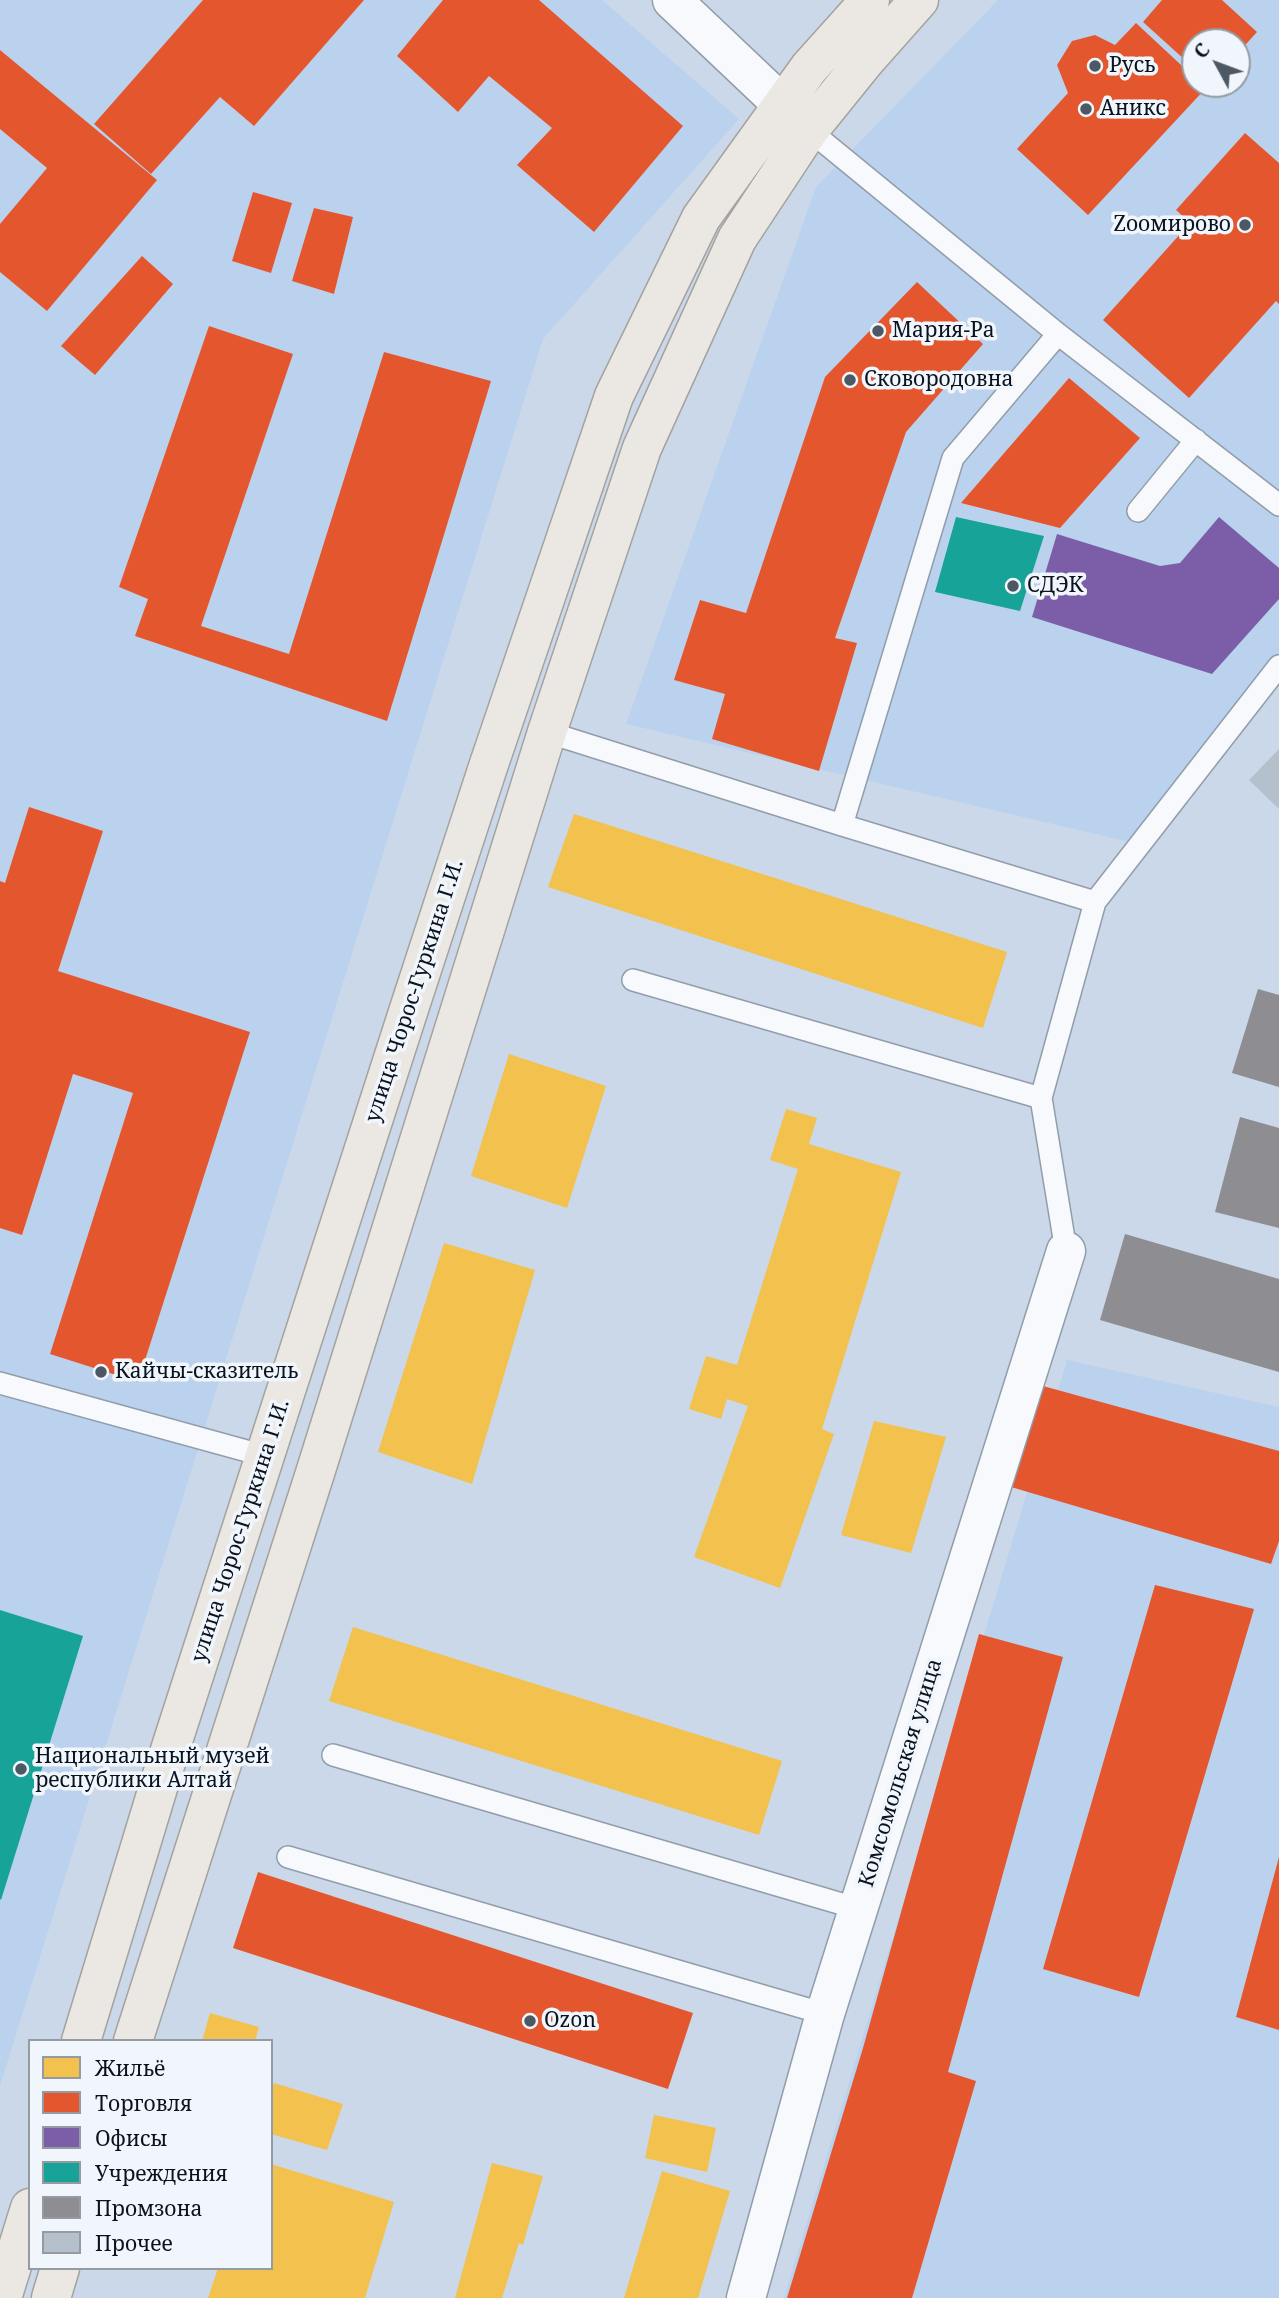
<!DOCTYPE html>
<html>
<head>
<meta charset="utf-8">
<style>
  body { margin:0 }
  #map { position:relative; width:1279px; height:2298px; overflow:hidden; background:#cad8e9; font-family:"Noto Serif",serif }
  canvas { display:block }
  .legend { position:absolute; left:28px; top:2039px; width:245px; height:231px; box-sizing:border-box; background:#f0f6fc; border:2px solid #949ba3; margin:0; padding:9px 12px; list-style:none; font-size:21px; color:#0a131e }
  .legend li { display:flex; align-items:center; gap:14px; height:35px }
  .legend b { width:35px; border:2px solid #949ba3 }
  .north { position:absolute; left:1181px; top:28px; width:70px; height:70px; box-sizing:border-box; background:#f0f6fc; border:2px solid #949ba3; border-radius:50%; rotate:311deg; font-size:19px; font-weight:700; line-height:28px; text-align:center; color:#0a131e }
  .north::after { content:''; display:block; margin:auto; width:24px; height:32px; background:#4d5865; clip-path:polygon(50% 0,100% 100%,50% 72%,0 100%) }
</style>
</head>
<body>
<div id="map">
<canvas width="1279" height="2298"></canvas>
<ul class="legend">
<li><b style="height:19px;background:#f2c14e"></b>Жильё</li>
<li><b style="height:19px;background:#e4572e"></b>Торговля</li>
<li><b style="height:19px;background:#7b5ea7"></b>Офисы</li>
<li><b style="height:19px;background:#17a398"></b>Учреждения</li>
<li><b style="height:19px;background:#8d8d92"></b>Промзона</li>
<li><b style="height:19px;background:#b4c1cd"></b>Прочее</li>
</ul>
<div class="north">С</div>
</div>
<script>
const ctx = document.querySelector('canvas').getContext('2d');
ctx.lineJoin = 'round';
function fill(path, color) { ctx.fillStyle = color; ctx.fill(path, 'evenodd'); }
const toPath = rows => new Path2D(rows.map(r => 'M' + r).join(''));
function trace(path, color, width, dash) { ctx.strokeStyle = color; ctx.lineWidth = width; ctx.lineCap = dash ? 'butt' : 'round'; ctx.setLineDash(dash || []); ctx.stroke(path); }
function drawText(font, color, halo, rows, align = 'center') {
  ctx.font = font + ' "Noto Serif",serif'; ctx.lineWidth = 7; ctx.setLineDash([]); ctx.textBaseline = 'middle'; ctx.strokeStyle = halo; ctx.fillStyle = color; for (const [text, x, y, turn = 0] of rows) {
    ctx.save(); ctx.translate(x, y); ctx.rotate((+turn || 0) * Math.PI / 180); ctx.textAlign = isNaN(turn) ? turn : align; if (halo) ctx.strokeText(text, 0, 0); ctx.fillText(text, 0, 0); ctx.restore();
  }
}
fill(toPath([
  [0,0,602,0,739,119,543,339,0,2086],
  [998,0,1279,0,1279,681,1147,846,626,724,816,187],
  [1195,42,1237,42,1237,84,1195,84],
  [1067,1360,1279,1407,1279,2298,784,2298]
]), '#bbd2ee');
fill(toPath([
  [574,814,1007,952,983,1028,548,887],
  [509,1054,606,1086,567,1208,471,1176],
  [786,1109,817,1118,809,1144,901,1172,822,1429,834,1434,780,1588,694,1557,748,1406,727,1399,721,1419,689,1409,706,1356,737,1365,798,1169,770,1160],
  [444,1243,535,1270,472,1484,378,1452],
  [874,1421,946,1437,911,1553,841,1535],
  [353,1627,782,1761,759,1835,329,1701],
  [210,2013,259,2027,255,2041,202,2041],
  [274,2083,343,2104,327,2150,271,2134,271,2091],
  [654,2115,716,2128,707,2172,645,2158],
  [492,2163,543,2176,523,2245,519,2243,502,2298,455,2298],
  [271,2164,394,2202,365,2298,208,2298,218,2268,271,2268],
  [662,2171,730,2191,698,2298,624,2298]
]), '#f2c14e');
fill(toPath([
  [203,0,364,0,254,126,220,97,151,174,94,124],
  [443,0,539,0,683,126,594,232,517,165,552,128,489,76,458,112,397,56],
  [1162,0,1222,0,1257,32,1237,54,1237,42,1195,42,1195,69,1143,22],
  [1136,23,1195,78,1195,84,1202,84,1206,88,1088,215,1017,149,1068,93,1057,65,1072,41,1095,35,1115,45],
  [0,50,157,180,47,311,0,272,0,224,47,168,0,129],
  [1245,133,1279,163,1279,304,1276,301,1189,398,1103,320,1190,223,1176,210],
  [253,192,292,203,271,273,232,261],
  [314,208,353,217,334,294,292,281],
  [142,256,173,284,95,375,61,346],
  [917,282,983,344,906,432,835,638,857,643,819,771,712,739,725,694,674,680,700,600,746,613,825,377],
  [209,326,293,354,201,626,289,654,384,352,491,381,387,721,135,636,148,599,119,587],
  [1069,378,1140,438,1060,528,961,503],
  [29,807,103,831,58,971,250,1032,138,1382,50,1354,133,1093,73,1074,22,1235,0,1228,0,881,5,883],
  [1043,1386,1279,1451,1279,1541,1271,1564,1011,1487],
  [1155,1585,1254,1609,1139,1997,1043,1969],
  [979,1634,1063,1657,948,2072,976,2081,912,2298,787,2298,863,2048],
  [1279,1857,1279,2030,1236,2017],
  [258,1872,693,2013,668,2089,233,1948]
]), '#e4572e');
fill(toPath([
  [1219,517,1279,568,1279,599,1212,674,1032,617,1057,534,1160,566,1180,563]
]), '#7b5ea7');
fill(toPath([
  [956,517,1044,536,1020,611,935,592],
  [0,1610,83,1636,1,1900,0,1899]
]), '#17a398');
fill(toPath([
  [1258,989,1279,995,1279,1087,1232,1073],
  [1240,1117,1279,1128,1279,1228,1215,1212],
  [1125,1234,1279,1279,1279,1372,1100,1320]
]), '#8d8d92');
fill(toPath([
  [1279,749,1279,809,1249,780]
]), '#b4c1cd');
const service = toPath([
  [1058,334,1279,505],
  [1138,511,1196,440],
  [547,732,842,825,953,458,1058,334,809,130],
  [842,825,1095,902,1041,1098,1066,1251],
  [1095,902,1279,666],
  [633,980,1041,1098],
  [0,1383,265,1456],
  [333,1755,859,1909],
  [288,1857,825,2014]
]);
const minor = toPath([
  [672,0,805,126],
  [746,2298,825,2014,1066,1251]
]);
const primary = toPath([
  [81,2041,161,1778,409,1009,488,767,614,396,701,218,809,68,870,0],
  [133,2041,316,1470,547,732,642,448,737,239,809,130,864,62,919,0],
  [2,2298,30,2208],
  [51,2298,60,2268]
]);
trace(service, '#929daa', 24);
trace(minor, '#929daa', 41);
trace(primary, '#a4a29e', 41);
trace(service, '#f7f9fc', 21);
trace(minor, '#f7f9fc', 38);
trace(primary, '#ebe8e4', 38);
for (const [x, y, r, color] of [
  [1095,66,7,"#4d5865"],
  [1086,109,7,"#4d5865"],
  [1245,225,7,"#4d5865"],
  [878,331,7,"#4d5865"],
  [850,380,7,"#4d5865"],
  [1013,586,7,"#4d5865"],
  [101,1372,7,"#4d5865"],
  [21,1769,7,"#4d5865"],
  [530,2021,7,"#4d5865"]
]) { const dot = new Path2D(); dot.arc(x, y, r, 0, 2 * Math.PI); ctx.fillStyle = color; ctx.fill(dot); trace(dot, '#f0f6fc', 2.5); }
drawText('21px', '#0a131e', '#f0f6fc', [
  ["Русь",1109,66],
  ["Аникс",1100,109],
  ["Zоомирово",1231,225,"right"],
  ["Мария-Ра",892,331],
  ["Сковородовна",864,380],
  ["СДЭК",1027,586],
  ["Кайчы-сказитель",115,1372],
  ["Национальный музей",35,1757],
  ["республики Алтай",35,1781],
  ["Ozon",544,2021]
], 'left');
drawText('21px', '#0a131e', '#f0f6fc', [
  ["улица Чорос-Гуркина Г.И.",415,991,-72],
  ["улица Чорос-Гуркина Г.И.",241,1531,-72],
  ["Комсомольская улица",901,1773,-73]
]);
</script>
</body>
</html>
